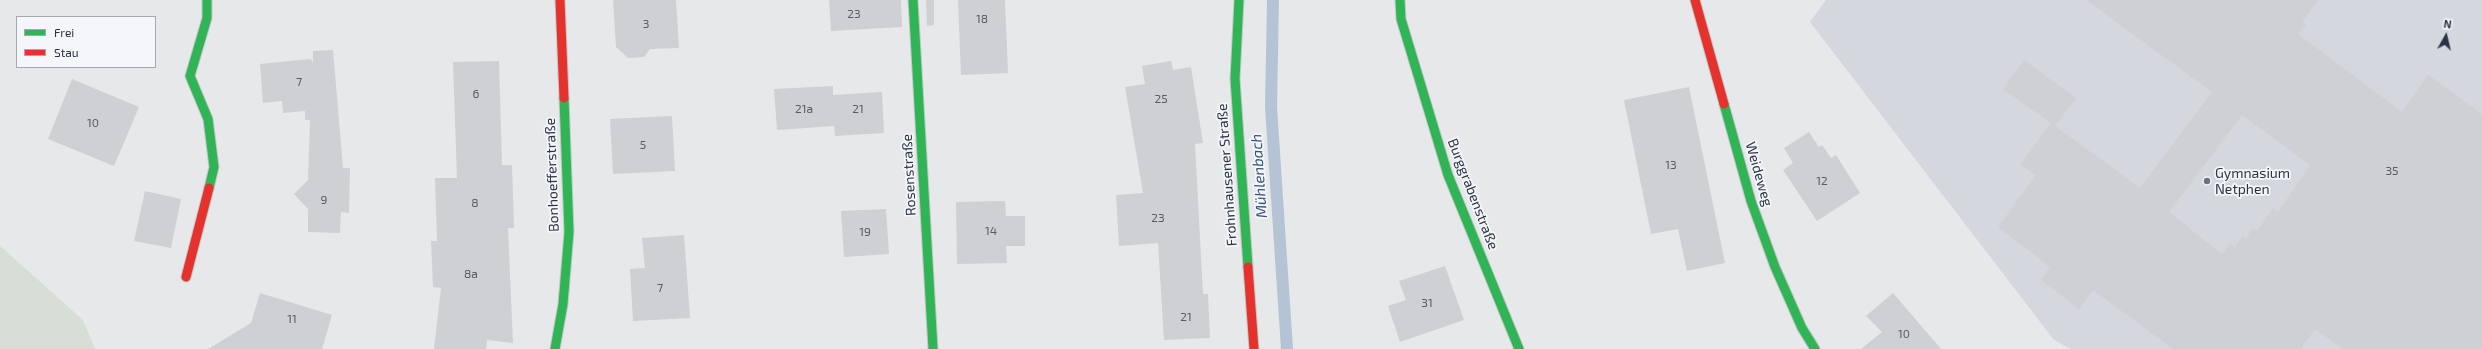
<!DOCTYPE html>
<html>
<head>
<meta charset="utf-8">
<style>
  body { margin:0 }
  #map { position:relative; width:2482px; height:349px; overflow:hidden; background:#e6e8ea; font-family:"Exo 2",sans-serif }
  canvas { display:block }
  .legend { position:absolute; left:16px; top:16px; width:140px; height:52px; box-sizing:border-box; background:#f4f6f9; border:1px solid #a4a8b1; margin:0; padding:5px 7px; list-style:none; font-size:12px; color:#2b3445 }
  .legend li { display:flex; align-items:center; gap:8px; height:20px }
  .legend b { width:20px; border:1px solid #a4a8b1 }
  .north { position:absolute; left:2426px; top:16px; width:40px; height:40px; -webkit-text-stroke:3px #f4f6f9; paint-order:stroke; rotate:8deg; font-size:11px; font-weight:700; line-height:16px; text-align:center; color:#2b3445 }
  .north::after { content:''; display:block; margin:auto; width:14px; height:18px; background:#2b3445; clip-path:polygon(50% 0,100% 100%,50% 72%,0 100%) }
</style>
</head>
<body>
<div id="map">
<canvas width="2482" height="349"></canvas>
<ul class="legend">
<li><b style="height:5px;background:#30b455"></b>Frei</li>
<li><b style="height:5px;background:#e5322d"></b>Stau</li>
</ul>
<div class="north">N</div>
</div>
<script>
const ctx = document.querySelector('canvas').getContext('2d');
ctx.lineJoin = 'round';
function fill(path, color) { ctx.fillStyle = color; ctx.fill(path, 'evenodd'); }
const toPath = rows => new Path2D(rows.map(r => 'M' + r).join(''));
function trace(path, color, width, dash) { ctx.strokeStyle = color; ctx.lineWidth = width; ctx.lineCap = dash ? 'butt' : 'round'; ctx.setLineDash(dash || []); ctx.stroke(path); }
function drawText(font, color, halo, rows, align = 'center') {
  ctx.font = font + ' "Exo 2",sans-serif'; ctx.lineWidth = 3.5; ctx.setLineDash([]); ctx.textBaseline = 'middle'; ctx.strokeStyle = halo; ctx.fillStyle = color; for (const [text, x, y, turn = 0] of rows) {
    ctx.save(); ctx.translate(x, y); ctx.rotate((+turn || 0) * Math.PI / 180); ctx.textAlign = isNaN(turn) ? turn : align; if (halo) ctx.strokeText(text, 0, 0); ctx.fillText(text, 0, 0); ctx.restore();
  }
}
fill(toPath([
  [1826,0,2482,0,2482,349,2071,349,2054,340,1810,22]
]), '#d4d7dd');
fill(toPath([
  [0,246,83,320,95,349,0,349]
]), '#d6ded6');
trace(toPath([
  [1273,0,1271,107,1287,349]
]), '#b4c4d5', 12);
fill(toPath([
  [613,0,676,0,679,48,650,49,644,57,628,58,616,47],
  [829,0,901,0,902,27,831,31],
  [926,0,934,0,934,25,927,26],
  [958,0,1005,0,1008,73,961,75],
  [2086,0,2318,0,2302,22,2306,25,2298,34,2402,112,2428,75,2482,114,2482,349,2343,349,2315,329,2300,349,2173,349,2093,290,2079,309,2041,280,2050,267,1998,227,2036,175,2020,165,2051,123,2003,89,2024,60,2076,98,2055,126,2140,188,2212,92],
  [2242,115,2310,165,2278,212,2273,208,2257,231,2253,228,2246,238,2243,235,2235,247,2230,243,2222,254,2169,212],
  [333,50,343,168,350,168,349,213,341,212,340,233,308,232,308,209,294,194,308,180,310,120,305,120,305,111,283,113,282,101,263,103,260,64,311,59,313,63,313,51],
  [499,61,502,165,512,165,514,228,508,228,513,343,487,340,486,349,434,349,441,288,433,287,431,241,437,241,435,178,457,178,453,62],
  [1171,61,1173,70,1191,67,1203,143,1195,144,1203,294,1208,294,1210,338,1164,340,1158,243,1119,246,1116,195,1143,193,1125,87,1145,84,1142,66],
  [72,79,139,107,114,166,48,139],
  [833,86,833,95,882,92,884,133,835,136,834,126,777,130,774,89],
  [1689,87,1725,263,1687,271,1678,229,1651,234,1624,100],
  [672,116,675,171,613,174,610,119],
  [1809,132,1819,147,1822,145,1831,158,1836,155,1860,193,1817,221,1783,170,1793,163,1784,148],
  [145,191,181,199,171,248,134,241],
  [1005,201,1006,216,1025,216,1025,246,1006,246,1007,263,957,264,956,202],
  [886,209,889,254,844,257,841,211],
  [684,235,690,318,633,321,630,269,645,268,642,238],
  [1445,266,1464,320,1400,342,1388,306,1406,300,1399,281],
  [260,293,332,315,322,349,208,349,251,323],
  [1893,293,1941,349,1861,349,1882,332,1866,316]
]), '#ced0d3');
const fast = toPath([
  [207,0,207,18,190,76,208,119,214,167,209,188],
  [913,0,933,349],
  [1239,0,1235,79,1248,267],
  [1400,0,1401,19,1448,175,1519,349],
  [1724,104,1751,201,1775,267,1802,328,1815,349],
  [555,349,563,304,569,232,564,98]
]);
const jam = toPath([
  [560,0,564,98],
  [1695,0,1724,104],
  [1248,267,1254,349],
  [186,277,209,188]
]);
trace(fast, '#c4c6c8', 11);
trace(jam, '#c4c6c8', 11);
trace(fast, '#30b455', 9);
trace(jam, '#e5322d', 9);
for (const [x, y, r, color] of [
  [2207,181,4,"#6c737f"]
]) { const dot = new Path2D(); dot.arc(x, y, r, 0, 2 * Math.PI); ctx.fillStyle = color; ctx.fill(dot); trace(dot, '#f4f6f9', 1.5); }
drawText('12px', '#545c69', null, [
  ["23",854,14],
  ["18",982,19],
  ["3",646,24],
  ["7",299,82],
  ["6",476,94],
  ["25",1161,99],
  ["21a",804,109],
  ["21",858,109],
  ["10",93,123],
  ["5",643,145],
  ["13",1671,165],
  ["35",2392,171],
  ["12",1822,181],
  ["9",324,200],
  ["8",475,203],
  ["23",1158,218],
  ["14",991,231],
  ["19",865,232],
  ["8a",471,274],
  ["7",660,288],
  ["31",1427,303],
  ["21",1186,317],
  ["11",292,319],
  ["10",1904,334]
]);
drawText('14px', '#2b3445', '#f4f6f9', [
  ["Gymnasium",2215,173],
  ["Netphen",2215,189]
], 'left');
drawText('14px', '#2b3445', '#f4f6f9', [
  ["Weideweg",1759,174,74],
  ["Bonhoefferstraße",552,175,-92],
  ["Rosenstraße",909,175,-93],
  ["Frohnhausener Straße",1227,175,-94],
  ["Burggrabenstraße",1473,194,69]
]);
drawText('italic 15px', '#34527a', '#f4f6f9', [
  ["Mühlenbach",1259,176,-94]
]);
</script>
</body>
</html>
